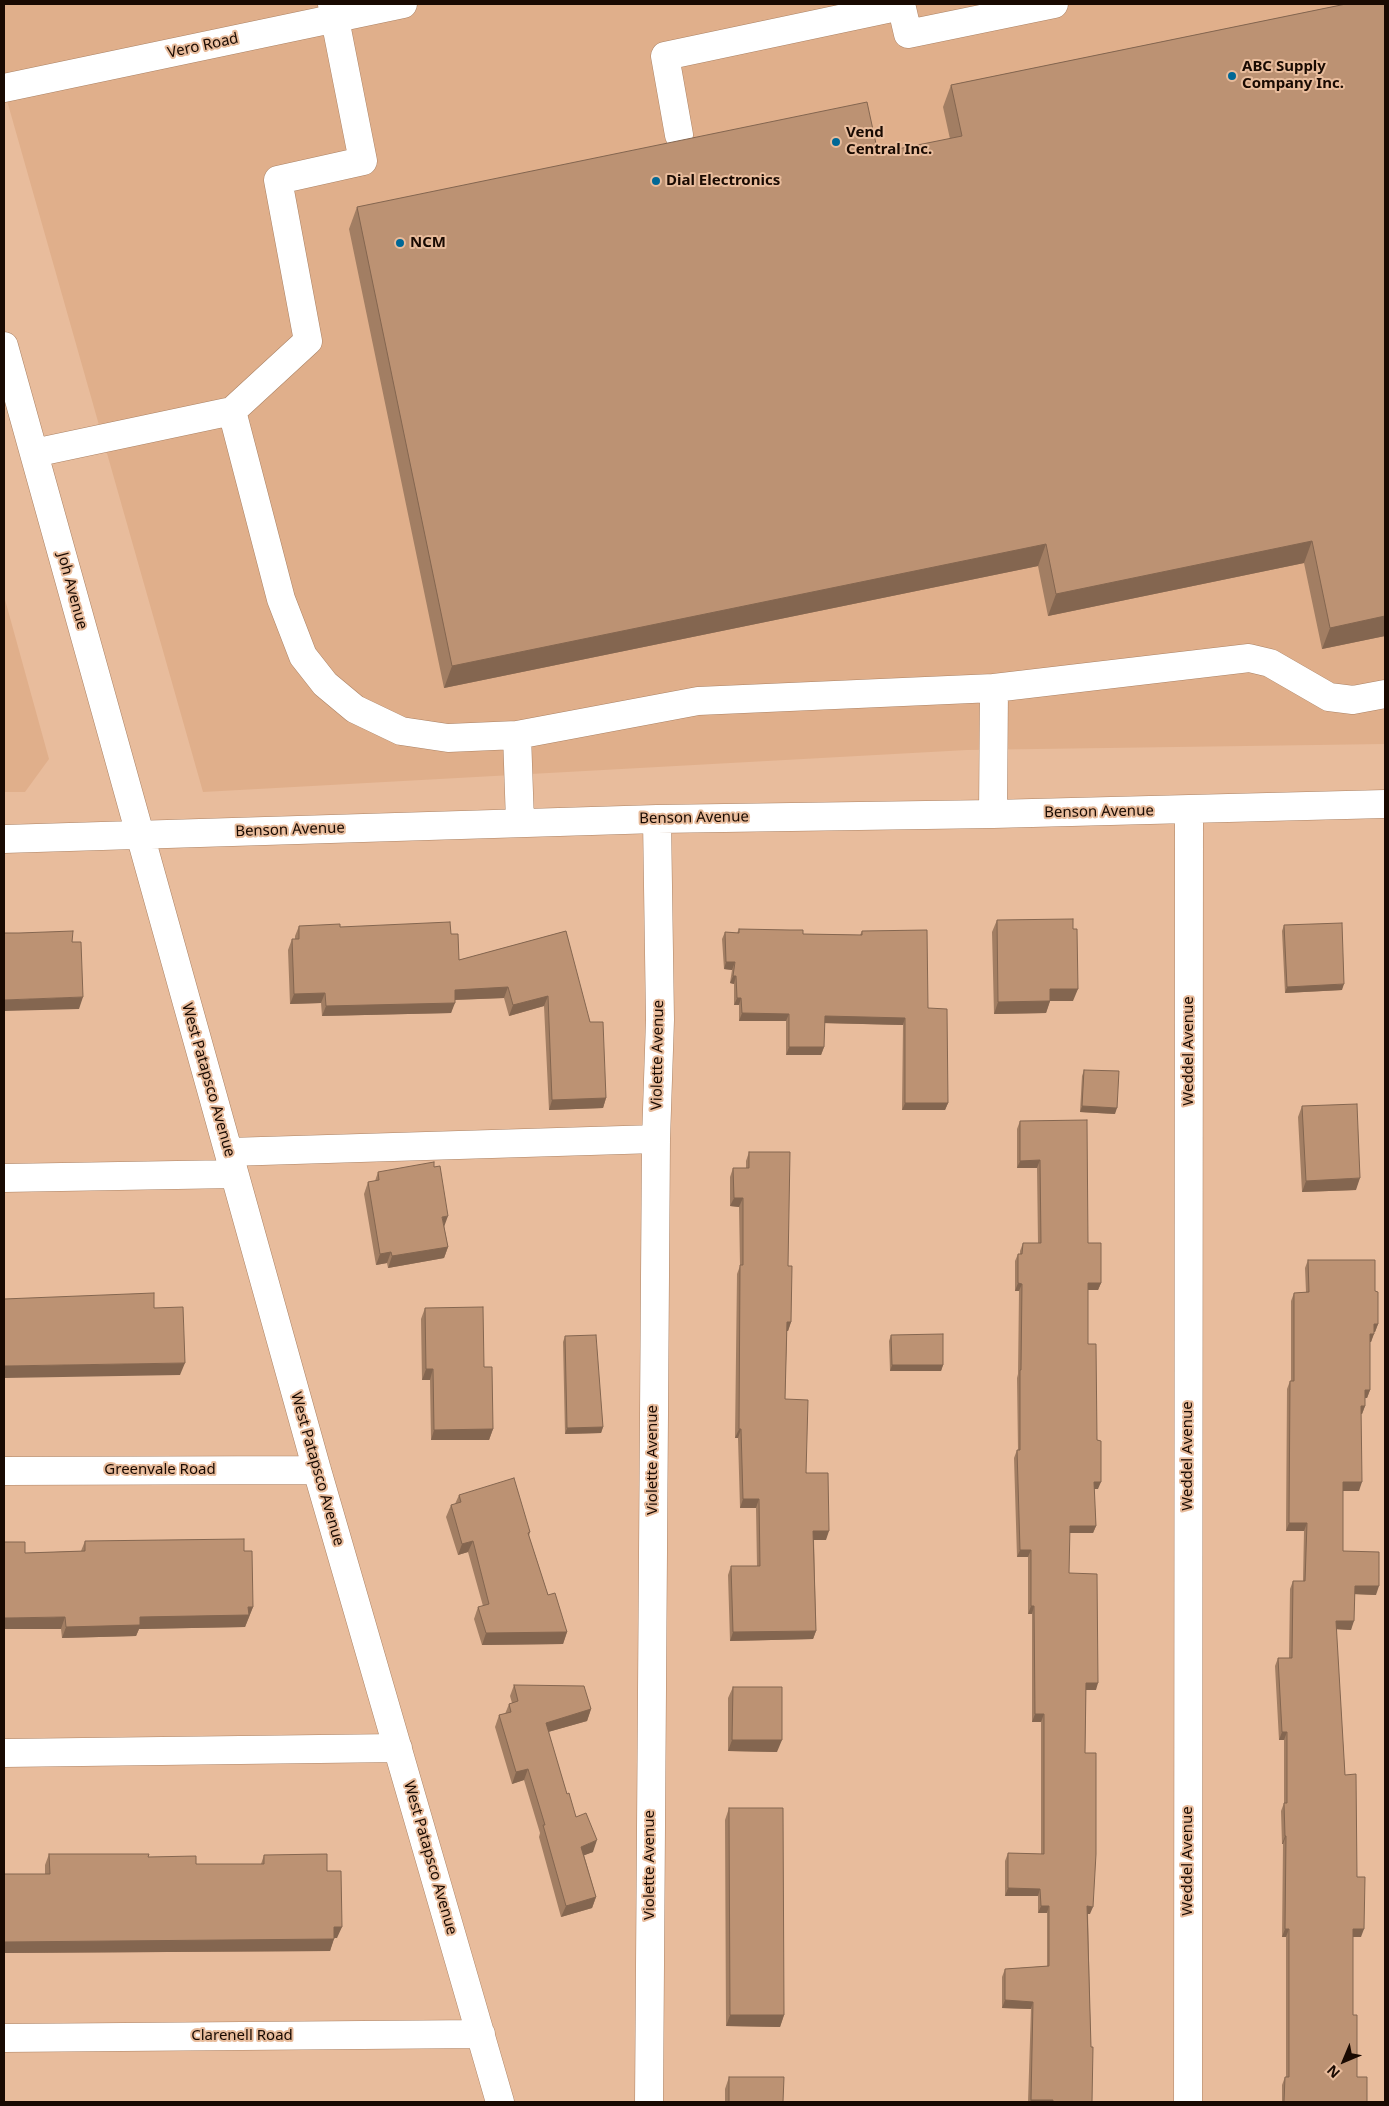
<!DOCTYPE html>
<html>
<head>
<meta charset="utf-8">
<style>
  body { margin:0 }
  #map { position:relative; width:1389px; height:2106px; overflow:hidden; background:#e8bc9c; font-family:"Noto Sans",sans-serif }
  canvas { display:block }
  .frame { position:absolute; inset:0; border:5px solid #190a02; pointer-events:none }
  .north { position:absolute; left:1319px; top:2036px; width:50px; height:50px; -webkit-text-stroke:4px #e8bc9c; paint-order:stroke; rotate:225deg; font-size:14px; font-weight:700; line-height:20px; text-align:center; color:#190a02 }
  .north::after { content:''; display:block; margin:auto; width:18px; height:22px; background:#190a02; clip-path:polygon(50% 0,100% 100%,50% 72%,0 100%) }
</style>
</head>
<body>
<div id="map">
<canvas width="1389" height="2106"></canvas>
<div class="frame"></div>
<div class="north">N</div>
</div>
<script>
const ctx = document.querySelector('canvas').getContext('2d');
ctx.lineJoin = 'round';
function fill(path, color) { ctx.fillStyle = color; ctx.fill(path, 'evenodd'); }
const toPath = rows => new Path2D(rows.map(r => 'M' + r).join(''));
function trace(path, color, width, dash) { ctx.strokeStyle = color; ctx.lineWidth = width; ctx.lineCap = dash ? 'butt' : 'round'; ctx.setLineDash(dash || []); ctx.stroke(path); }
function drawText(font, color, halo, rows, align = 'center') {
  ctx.font = font + ' "Noto Sans",sans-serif'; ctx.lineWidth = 4; ctx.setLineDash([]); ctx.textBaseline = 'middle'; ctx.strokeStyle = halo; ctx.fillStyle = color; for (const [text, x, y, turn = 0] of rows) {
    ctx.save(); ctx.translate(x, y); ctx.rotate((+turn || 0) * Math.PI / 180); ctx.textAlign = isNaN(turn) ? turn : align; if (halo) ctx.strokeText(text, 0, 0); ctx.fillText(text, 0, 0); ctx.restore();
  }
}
fill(toPath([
  [4,4,1385,4,1385,744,967,750,203,792,4,90],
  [4,596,49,759,25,792,4,792]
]), '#e0af8b');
const minor = toPath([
  [901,4,908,34,1054,4],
  [4,88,403,4],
  [679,135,665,56,901,6],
  [4,346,317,1470,500,2102],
  [232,411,308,341,278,180,363,161,332,4],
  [34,453,232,411,281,599,303,656,325,684,355,709,401,731,448,738,517,735],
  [994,688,1249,658,1270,663,1329,697,1353,700,1385,694],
  [520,822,517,735,698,701,994,688,993,814],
  [4,839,657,819,993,814,1385,804],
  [229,1152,656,1139],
  [4,1178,234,1174],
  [4,1471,317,1470],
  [4,1753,398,1748],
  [4,2038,481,2034],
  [649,2102,656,1139,660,1020,657,819],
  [1188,2102,1189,810]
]);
trace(minor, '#ab8264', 29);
trace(minor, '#fff', 28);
fill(toPath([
  [1346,4,1385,636,1322,649,1304,563,1048,616,1038,566,444,688,349,229,357,207,878,153,950,139,943,107,951,85],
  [997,920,1073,1001,1050,1001,1046,1013,994,1014,992,932],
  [1284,925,1342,990,1285,993,1282,931],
  [299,926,340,927,451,934,459,960,566,931,606,1098,603,1108,549,1110,544,1006,509,1016,504,998,455,1000,451,1013,322,1016,321,1003,290,1004,288,950,292,939,295,939,295,936],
  [739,929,803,934,860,935,862,931,928,1008,948,1103,945,1110,902,1110,903,1025,824,1023,824,1047,821,1055,786,1055,786,1021,739,1021,739,1005,734,1005,734,984,730,983,732,970,724,969,722,939,725,932,737,933],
  [1084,1070,1115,1114,1080,1112,1082,1076],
  [1302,1106,1356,1190,1302,1192,1298,1117],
  [1020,1121,1088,1243,1101,1283,1098,1290,1088,1290,1088,1344,1098,1489,1094,1489,1096,1526,1093,1533,1069,1533,1069,1573,1096,1690,1086,1690,1085,1753,1090,1914,1088,1914,1092,2102,1028,2102,1031,2009,1002,2008,1002,1977,1005,1969,1047,1966,1047,1913,1038,1913,1038,1896,1005,1896,1005,1861,1008,1853,1041,1854,1041,1722,1032,1722,1032,1614,1028,1614,1028,1557,1017,1557,1014,1458,1017,1450,1018,1450,1017,1378,1018,1374,1019,1291,1015,1291,1015,1261,1018,1254,1020,1254,1020,1251,1023,1243,1038,1243,1037,1168,1017,1168,1017,1129],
  [749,1152,788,1266,791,1322,788,1331,787,1331,785,1399,826,1540,814,1540,816,1631,813,1639,730,1641,728,1575,731,1566,757,1566,756,1508,740,1508,738,1438,735,1438,737,1274,740,1266,739,1207,730,1206,730,1177,733,1168,746,1168,746,1161],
  [378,1172,444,1226,448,1247,444,1258,388,1268,387,1263,376,1265,364,1194,368,1182,375,1181],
  [1308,1260,1375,1291,1378,1324,1375,1332,1374,1332,1371,1342,1370,1342,1370,1390,1367,1398,1365,1398,1365,1406,1362,1414,1361,1414,1359,1491,1343,1491,1343,1551,1376,1595,1355,1594,1351,1630,1336,1629,1345,1775,1357,1877,1361,1937,1353,1937,1353,2015,1357,2077,1367,2102,1282,2102,1282,2085,1285,2077,1286,2077,1286,1937,1282,1937,1283,1844,1282,1844,1281,1811,1284,1803,1284,1740,1279,1740,1275,1666,1278,1658,1289,1658,1290,1589,1293,1581,1303,1581,1304,1531,1286,1531,1287,1389,1290,1381,1291,1381,1291,1301,1294,1293,1306,1292,1305,1268],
  [425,1308,484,1367,493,1429,489,1440,431,1440,430,1380,422,1380,421,1319],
  [891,1335,943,1365,941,1371,890,1371,889,1341],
  [565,1336,603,1427,601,1433,565,1434,563,1342],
  [459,1495,530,1532,529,1536,548,1595,567,1632,563,1644,482,1645,474,1619,478,1607,483,1606,468,1552,458,1555,446,1517,451,1505,455,1504],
  [85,1541,244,1551,253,1607,245,1627,139,1629,136,1636,62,1638,61,1629,25,1553,81,1551],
  [514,1685,591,1709,587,1721,548,1732,567,1794,576,1817,593,1852,584,1855,596,1897,592,1908,561,1917,539,1837,540,1833,524,1780,512,1784,495,1727,499,1715,505,1714,509,1704,512,1703,510,1696],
  [733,1687,777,1752,728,1751,728,1698],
  [729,1808,784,2015,780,2027,726,2026,725,1820],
  [49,1854,148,1857,196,1864,261,1864,264,1855,327,1871,337,1938,334,1938,330,1951,4,1953,4,1874,45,1874,45,1865],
  [729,2077,783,2102,725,2102,725,2089]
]), '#a27e63');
fill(toPath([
  [1312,541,1304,563,1048,616,1056,594],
  [1046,544,1038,566,444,688,452,666],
  [1385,616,1385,636,1322,649,1330,628],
  [726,962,735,962,732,970,724,969],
  [733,976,736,976,734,984,730,983],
  [1344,984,1342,990,1285,993,1287,987],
  [508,987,504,998,451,1000,455,990],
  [1050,989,1078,989,1073,1001,1046,1001],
  [325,993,321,1003,290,1004,294,994],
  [548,996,544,1006,509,1016,513,1005],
  [83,997,79,1009,4,1011,4,1000],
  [737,998,741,998,739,1005,734,1005],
  [1050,1001,1046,1013,994,1014,998,1002],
  [455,1003,451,1013,322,1016,326,1006],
  [742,1013,789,1014,786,1021,739,1021],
  [825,1016,905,1018,903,1025,822,1023],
  [789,1047,824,1047,821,1055,786,1055],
  [606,1098,603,1108,549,1110,552,1100],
  [905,1103,948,1103,945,1110,902,1110],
  [1082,1106,1117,1108,1115,1114,1080,1112],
  [1040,1160,1037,1168,1017,1168,1020,1161],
  [1360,1178,1356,1190,1302,1192,1306,1181],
  [734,1198,743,1198,739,1207,730,1206],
  [448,1216,444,1227,442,1217],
  [448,1247,444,1258,388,1268,392,1256],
  [391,1252,387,1263,376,1265,380,1254],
  [1018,1283,1022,1284,1019,1291,1015,1291],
  [1088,1283,1101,1283,1098,1290,1085,1290],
  [787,1322,791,1322,788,1331,784,1331],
  [1374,1324,1378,1324,1375,1332,1371,1332],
  [1370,1334,1374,1334,1371,1342,1367,1342],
  [185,1363,180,1375,4,1378,4,1366],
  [892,1365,943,1365,941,1371,890,1371],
  [426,1369,433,1369,430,1380,422,1380],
  [1365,1390,1370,1390,1367,1398,1362,1398],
  [1361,1406,1365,1406,1362,1414,1358,1414],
  [603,1427,601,1433,565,1434,567,1428],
  [493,1429,489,1440,431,1440,434,1430],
  [739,1429,741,1429,738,1438,735,1438],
  [1094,1482,1101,1482,1098,1489,1091,1489],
  [1343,1482,1362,1482,1359,1491,1340,1491],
  [743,1499,759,1499,756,1508,740,1508],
  [1289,1523,1307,1523,1304,1531,1286,1531],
  [1070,1526,1096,1526,1093,1533,1067,1533],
  [813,1531,829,1531,826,1540,810,1540],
  [473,1541,468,1552,458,1555,462,1544],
  [1020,1550,1031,1550,1028,1557,1017,1557],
  [1355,1586,1379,1586,1376,1595,1352,1594],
  [1031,1606,1034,1606,1032,1614,1028,1614],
  [253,1607,245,1627,139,1629,136,1636,62,1638,66,1627,140,1617],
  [65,1617,61,1629,4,1629,4,1618],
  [1336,1621,1354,1621,1351,1630,1333,1629],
  [816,1631,813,1639,730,1641,733,1632],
  [567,1632,563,1644,482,1645,486,1633],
  [1086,1683,1098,1683,1096,1690,1083,1690],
  [591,1709,587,1721,541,1734,546,1723],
  [1035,1714,1044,1714,1041,1722,1032,1722],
  [1282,1732,1287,1732,1284,1740,1279,1740],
  [732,1740,782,1740,777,1752,728,1751],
  [528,1769,524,1780,512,1784,516,1772],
  [1285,1836,1286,1836,1283,1844,1282,1844],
  [597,1840,593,1852,577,1858,581,1847],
  [1008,1888,1040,1889,1038,1896,1005,1896],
  [596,1897,592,1908,561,1917,566,1906],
  [1041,1906,1049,1906,1047,1913,1038,1913],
  [1087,1906,1093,1907,1090,1914,1085,1914],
  [334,1927,342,1927,337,1938,330,1938],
  [1285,1929,1289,1929,1286,1937,1282,1937],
  [1353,1929,1364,1929,1361,1937,1350,1937],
  [334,1939,330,1951,4,1953,4,1942],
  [1005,2000,1033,2002,1031,2009,1002,2008],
  [730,2015,784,2015,780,2027,726,2026],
  [1031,2100,1053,2100,1053,2102,1030,2102]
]), '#846650');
const building = toPath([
  [1346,4,1385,4,1385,616,1330,628,1312,541,1056,594,1046,544,452,666,357,207,867,102,878,153,962,136,951,85,1346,4],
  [1073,919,1073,929,1077,929,1078,989,1050,989,1050,1001,998,1002,997,920,1073,919],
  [450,922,451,934,458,934,459,960,566,931,590,1022,603,1022,606,1098,552,1100,548,996,513,1005,508,987,455,990,455,1003,326,1006,325,993,294,994,292,939,299,939,299,926,340,924,340,927,450,922],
  [1342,923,1344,984,1287,987,1284,925,1342,923],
  [739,929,790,930,803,930,803,934,862,935,862,931,927,930,928,1008,947,1009,948,1103,905,1103,905,1018,825,1016,824,1047,789,1047,789,1014,742,1013,741,998,737,998,736,976,733,976,735,962,726,962,725,932,739,933,739,929],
  [73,931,72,942,81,942,83,997,4,1000,4,933,19,933,73,931],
  [1084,1070,1119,1071,1117,1108,1082,1106,1084,1070],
  [1357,1104,1360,1178,1306,1181,1302,1106,1357,1104],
  [1087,1120,1088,1243,1101,1243,1101,1283,1088,1283,1088,1344,1096,1344,1097,1440,1101,1441,1101,1482,1094,1482,1096,1526,1070,1526,1069,1573,1097,1574,1098,1683,1086,1683,1085,1753,1096,1753,1096,1854,1093,1907,1087,1906,1091,2047,1093,2047,1092,2102,1053,2102,1053,2100,1031,2100,1033,2002,1005,2000,1005,1969,1049,1966,1049,1906,1041,1906,1040,1889,1008,1888,1008,1853,1044,1854,1044,1714,1035,1714,1034,1606,1031,1606,1031,1550,1020,1550,1017,1450,1020,1450,1020,1370,1021,1370,1022,1284,1018,1283,1018,1254,1022,1254,1023,1243,1041,1243,1040,1160,1020,1161,1020,1121,1087,1120],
  [749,1152,790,1152,788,1266,792,1266,791,1322,787,1322,785,1399,808,1400,806,1473,828,1473,829,1531,813,1531,816,1631,733,1632,731,1566,760,1566,759,1499,743,1499,741,1429,739,1429,740,1265,743,1265,743,1198,734,1198,733,1168,749,1168,749,1152],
  [434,1162,434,1167,440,1166,448,1216,442,1217,448,1247,392,1256,391,1252,380,1254,368,1182,379,1180,378,1172,434,1162],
  [1308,1260,1375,1260,1375,1291,1378,1292,1378,1324,1374,1324,1374,1334,1370,1334,1370,1390,1365,1390,1365,1406,1361,1406,1362,1482,1343,1482,1343,1551,1379,1552,1379,1586,1355,1586,1354,1621,1336,1621,1345,1775,1356,1774,1357,1877,1365,1877,1364,1929,1353,1929,1353,2015,1357,2015,1357,2077,1367,2077,1367,2102,1284,2102,1285,2077,1289,2077,1289,1929,1285,1929,1286,1836,1285,1836,1284,1803,1287,1803,1287,1732,1282,1732,1278,1658,1292,1658,1293,1581,1305,1581,1307,1523,1289,1523,1290,1381,1294,1381,1294,1293,1309,1292,1308,1260],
  [154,1293,154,1308,183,1307,185,1363,4,1366,4,1299,154,1293],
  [483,1307,484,1367,492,1367,493,1429,434,1430,433,1369,426,1369,425,1308,483,1307],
  [943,1334,943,1365,892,1365,891,1335,943,1334],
  [596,1335,603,1427,567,1428,565,1336,596,1335],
  [514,1478,530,1532,528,1533,548,1595,555,1593,567,1632,486,1633,478,1607,489,1604,473,1541,462,1544,451,1505,461,1502,459,1495,514,1478],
  [244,1539,244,1551,252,1551,253,1607,248,1607,249,1615,140,1617,140,1625,66,1627,65,1617,4,1618,4,1542,25,1542,25,1553,85,1551,85,1541,244,1539],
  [514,1685,584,1686,591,1709,546,1723,567,1794,569,1793,576,1817,586,1813,597,1840,581,1847,596,1897,566,1906,543,1825,545,1825,528,1769,516,1772,499,1715,511,1712,509,1704,518,1701,514,1685],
  [733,1687,782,1687,782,1740,732,1740,733,1687],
  [729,1808,783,1808,784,2015,730,2015,729,1808],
  [49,1854,149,1854,148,1857,196,1856,196,1864,264,1864,264,1855,327,1854,327,1871,341,1871,342,1927,334,1927,334,1939,4,1942,4,1874,50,1874,49,1854],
  [729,2077,784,2077,783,2102,729,2102,729,2077]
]);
fill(building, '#bc9273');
trace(building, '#846650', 1);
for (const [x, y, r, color] of [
  [1232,76,5,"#006896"],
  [836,142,5,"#006896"],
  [656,181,5,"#006896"],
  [400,243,5,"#006896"]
]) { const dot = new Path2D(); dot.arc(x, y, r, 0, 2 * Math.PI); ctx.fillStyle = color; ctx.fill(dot); trace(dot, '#e8bc9c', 2); }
drawText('15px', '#190a02', '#e8bc9c', [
  ["Vero Road",203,46,-12],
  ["Joh Avenue",72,591,75],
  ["Benson Avenue",1099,812,-1],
  ["Benson Avenue",694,818,-1],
  ["Benson Avenue",290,830,-2],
  ["Weddel Avenue",1189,1051,-90],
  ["Violette Avenue",658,1055,-89],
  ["West Patapsco Avenue",208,1080,74],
  ["Weddel Avenue",1188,1456,-90],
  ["Violette Avenue",653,1460,-90],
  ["West Patapsco Avenue",317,1469,74],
  ["Greenvale Road",160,1470],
  ["West Patapsco Avenue",430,1858,74],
  ["Weddel Avenue",1188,1861,-90],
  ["Violette Avenue",650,1865,-90],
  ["Clarenell Road",242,2036]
]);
drawText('bold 15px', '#190a02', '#e8bc9c', [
  ["ABC Supply",1242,67],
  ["Company Inc.",1242,84],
  ["Vend",846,133],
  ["Central Inc.",846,150],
  ["Dial Electronics",666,181],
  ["NCM",410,243]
], 'left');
</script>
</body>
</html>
